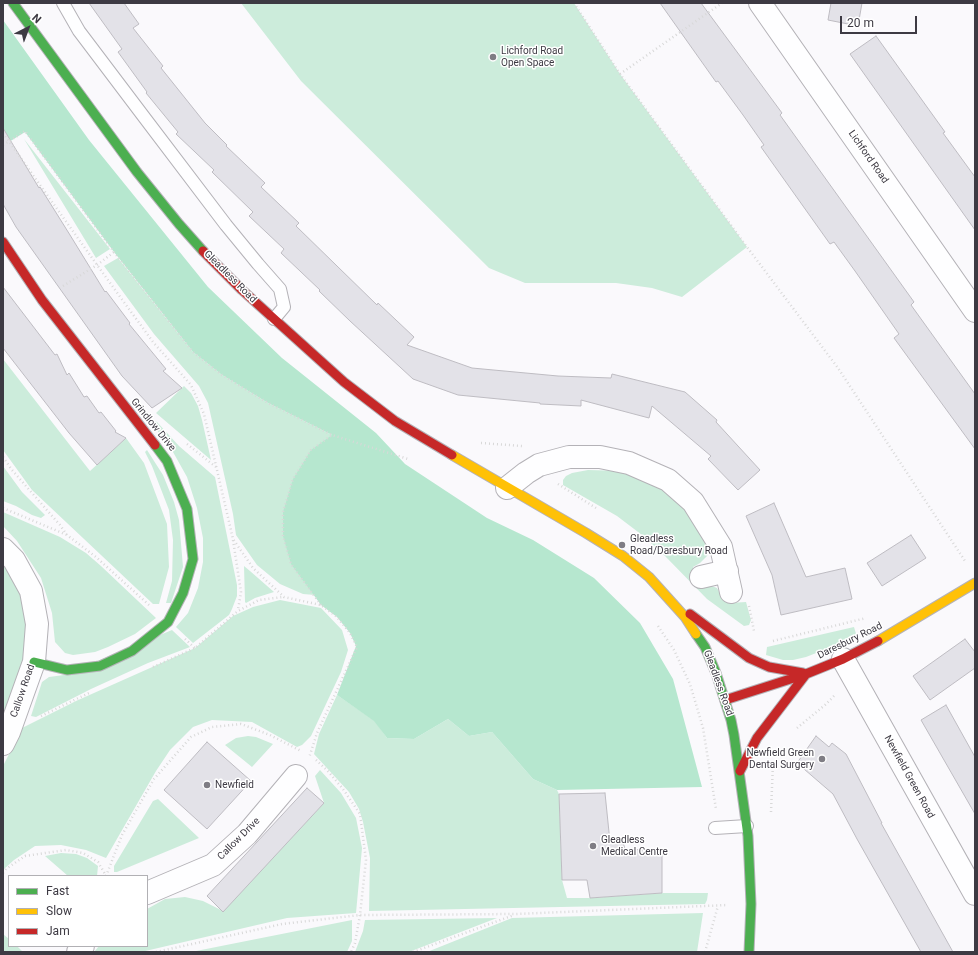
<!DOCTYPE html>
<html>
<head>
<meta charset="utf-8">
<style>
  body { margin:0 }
  #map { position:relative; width:978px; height:955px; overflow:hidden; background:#faf9fc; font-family:Roboto,sans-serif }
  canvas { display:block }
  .frame { position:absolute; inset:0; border:4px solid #3d3a43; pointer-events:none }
  .legend { position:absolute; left:8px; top:875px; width:140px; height:72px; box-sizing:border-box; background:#fff; border:1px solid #b1b0b4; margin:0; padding:5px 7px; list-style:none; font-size:12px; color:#3d3a43 }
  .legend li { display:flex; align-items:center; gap:8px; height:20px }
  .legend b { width:20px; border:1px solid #b1b0b4 }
  .north { position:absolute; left:8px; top:8px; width:40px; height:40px; -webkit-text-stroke:3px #fff; paint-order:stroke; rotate:42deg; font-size:11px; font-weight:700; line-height:16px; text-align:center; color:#3d3a43 }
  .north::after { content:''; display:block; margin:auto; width:14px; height:18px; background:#3d3a43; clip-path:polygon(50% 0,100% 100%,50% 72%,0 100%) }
  .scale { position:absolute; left:840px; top:16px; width:77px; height:18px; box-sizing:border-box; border:2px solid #3d3a43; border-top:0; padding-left:5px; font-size:12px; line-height:14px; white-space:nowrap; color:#3d3a43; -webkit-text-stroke:3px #fff; paint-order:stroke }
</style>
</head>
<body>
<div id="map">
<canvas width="978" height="955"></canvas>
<div class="frame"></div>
<ul class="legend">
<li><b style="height:5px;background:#4caf50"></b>Fast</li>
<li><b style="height:5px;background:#ffc107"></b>Slow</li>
<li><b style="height:5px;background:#c62828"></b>Jam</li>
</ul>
<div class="north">N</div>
<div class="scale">20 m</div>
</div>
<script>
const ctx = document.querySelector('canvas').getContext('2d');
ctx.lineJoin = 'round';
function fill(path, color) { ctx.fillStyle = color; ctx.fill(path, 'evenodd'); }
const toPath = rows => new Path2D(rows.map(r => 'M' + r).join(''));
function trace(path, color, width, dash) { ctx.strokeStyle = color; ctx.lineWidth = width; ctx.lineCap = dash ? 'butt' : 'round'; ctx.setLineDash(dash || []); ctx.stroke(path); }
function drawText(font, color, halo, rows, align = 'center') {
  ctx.font = font + ' Roboto,sans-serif'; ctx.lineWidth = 3; ctx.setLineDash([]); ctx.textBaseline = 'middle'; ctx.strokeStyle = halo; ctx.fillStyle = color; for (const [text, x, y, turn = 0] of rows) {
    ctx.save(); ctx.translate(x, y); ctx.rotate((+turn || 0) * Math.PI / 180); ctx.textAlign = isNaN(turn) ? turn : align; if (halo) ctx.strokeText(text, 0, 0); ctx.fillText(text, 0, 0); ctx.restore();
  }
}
fill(toPath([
  [241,3,574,3,620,74,747,247,682,297,652,288,616,283,525,283,489,268,301,81],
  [24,139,110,249,96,258],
  [118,258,193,352,222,375,268,403,332,435,308,585,315,595,303,594,280,584,257,565,236,535,233,514,208,403,199,386,154,334,104,266],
  [3,359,90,471,126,438,144,463,167,524,169,567,159,604,153,604,32,490,3,450],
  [184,386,191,393,198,406,202,420,211,460,156,413],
  [149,419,157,422,179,446,215,477,237,585,237,596,232,609,229,615,193,643,176,627,188,613,198,588,203,562,203,538,197,508,187,477,173,452],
  [147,450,163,475,174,502,179,520,183,567,171,603,166,603,172,581,173,540,169,510,152,466,145,452],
  [3,466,22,492,45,515,41,518,32,515,16,506,3,501],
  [588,470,623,471,642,475,682,499,710,548,707,556,700,563,693,567,697,583,709,585,717,588,724,601,730,603,746,602,751,620,749,625,744,626,707,599,665,556,642,535,617,516,563,485,563,480,566,476,572,473],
  [3,512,60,537,86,553,101,566,156,618,135,634,108,647,95,652,73,655,65,653,55,642,52,613,41,578,17,541,3,526],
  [3,558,26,598,32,626,21,675,3,728],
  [244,566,250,571,274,592,255,598,246,603,245,602],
  [280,600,321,608,342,630,348,650,341,672,311,736,302,745,297,747,252,722,212,720,193,727,170,750,156,771,106,858,86,850,61,845,35,846,14,860,3,870,3,766,10,752,18,730,76,701,195,648,233,616,253,607],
  [854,627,857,637,806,657,793,660,783,660,766,655,767,647],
  [172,630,190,647,148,663,91,689,36,717,31,716,42,682,49,677,64,675],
  [337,695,375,721,387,738,414,739,448,719,469,736,492,732,533,779,557,790,559,794,562,880,567,898,590,898,662,893,708,893,707,900,705,904,369,911,370,858,363,822,359,809,349,792,314,754,319,734],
  [248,736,256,737,273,744,252,767,225,745,236,738],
  [320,770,341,793,356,818,362,848,356,913,287,918,141,952,94,952,99,946,147,946,147,909,165,899,185,897,203,901,223,911,324,803,315,776],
  [158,799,199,838,117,872,114,872,114,866,153,801],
  [61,853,76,854,87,858,98,866,97,876,68,876,45,856],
  [703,913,697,952,427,952,512,918],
  [497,918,409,952,355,952,363,931,365,920],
  [352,920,352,941,347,952,191,952],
  [3,934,9,939,9,946,17,946,23,952,3,952]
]), '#ccecdb');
fill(toPath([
  [3,20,89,140,208,287,282,358,376,433,405,464,487,518,533,540,594,578,640,623,673,679,702,787,557,790,533,779,492,732,469,736,448,719,414,739,387,738,374,721,337,695,356,646,350,633,337,617,321,605,291,564,283,536,283,512,293,479,311,450,332,435,268,403,222,375,193,352,114,252,25,132,9,142,3,133]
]), '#b6e7cf');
const building = toPath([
  [89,3,124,3,139,24,133,28,163,66,161,68,205,123,227,145,226,146,265,183,261,187,299,223,296,226,377,305,378,303,414,337,407,345,472,368,558,376,611,378,612,374,685,392,717,420,716,422,760,470,738,490,708,459,711,456,652,406,649,418,581,400,581,406,540,404,540,403,458,395,413,379,350,321,319,291,320,290,281,253,284,249,249,216,253,212,212,172,214,170,176,134,178,132,146,93,147,92,118,52,122,49,89,3],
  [660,3,701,3,782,113,780,115,914,302,911,305,975,394,975,449,894,338,899,334,855,271,834,242,830,244,761,147,764,145,743,115,718,81,716,82,660,3],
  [831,3,862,3,858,26,828,20,831,3],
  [876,36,945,132,943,133,975,177,975,230,850,54,876,36],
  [3,128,39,188,40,187,70,235,105,292,106,291,130,323,129,324,166,369,163,371,182,388,152,408,122,376,16,227,3,204,3,128],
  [3,287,55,355,57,354,67,375,69,373,84,397,87,396,99,413,101,412,116,431,115,432,126,438,97,465,69,433,3,348,3,287],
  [774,503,806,577,845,568,852,599,781,615,772,575,746,516,774,503],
  [911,535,926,558,882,586,867,563,911,535],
  [965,639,975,652,975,668,930,700,913,676,965,639],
  [946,705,975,757,975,814,921,720,946,705],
  [816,736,829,747,832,743,846,754,882,823,881,823,953,952,921,952,857,839,833,794,797,763,816,736],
  [207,742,251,781,207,829,164,790,207,742],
  [307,788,324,803,223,912,207,896,307,788],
  [605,793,610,842,623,842,625,849,662,851,662,893,590,898,587,880,562,880,559,794,605,793]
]);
fill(building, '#e3e2e8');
trace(building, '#bebcc2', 1);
const lane = toPath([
  [63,3,79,31,144,117,226,225,258,264,280,289,284,307,274,319],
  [715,828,747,826]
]);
const street = toPath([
  [760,3,975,311],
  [507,488,526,473,539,465,569,457,600,457,629,463,668,480,693,502,721,547,731,592],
  [3,549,14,560,31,591,37,624,34,662,9,732,3,744],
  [701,577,727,571],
  [843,659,975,894],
  [147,893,213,865,247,834,296,776],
  [78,952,83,946]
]);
const fast = toPath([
  [13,3,137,172,179,224,203,251],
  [696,634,705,647,716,673,731,720,734,735,748,836,751,904,749,952],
  [34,662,67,670,100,666,132,651,168,622,183,593,193,559,187,509,167,461,155,445]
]);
const slow = toPath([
  [452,455,586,533,623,556,649,577,685,617,696,634],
  [878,641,975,583]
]);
const jam = toPath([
  [3,242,42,300,155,445],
  [203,251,242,290,344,382,395,421,452,455],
  [690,614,749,658,769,667,803,673],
  [725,700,806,674,843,659,878,641],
  [740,771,757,738,806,674]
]);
trace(lane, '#b4b2b7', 14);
trace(street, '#b4b2b7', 24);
trace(fast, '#b4b2b7', 11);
trace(slow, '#b4b2b7', 11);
trace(jam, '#b4b2b7', 11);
trace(toPath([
  [574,3,620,74,747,247,838,368,965,561],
  [620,74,722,3],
  [3,133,97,265,153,342,191,385,204,414,233,539,253,568,284,597,321,605,337,617,350,633,357,647,317,733,309,758],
  [3,145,25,131,114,252,193,352,222,375,268,403,332,435,408,459],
  [63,286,97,265,114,252],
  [481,443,522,446],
  [187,444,216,467],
  [3,457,12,470,60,525,67,535,96,557,149,605],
  [558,484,596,508],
  [3,508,67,535],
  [233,540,241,592,238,610],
  [321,605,291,564,283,536,283,512,293,479,311,450,332,435],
  [749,606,754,631],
  [658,626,674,650,690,684,703,728,716,809],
  [185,639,195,648],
  [773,641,866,618],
  [153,667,195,648,238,611,259,600,283,597],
  [41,716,89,693],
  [797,728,825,705,835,695],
  [316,760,327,770,343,789,360,814,366,860,360,915,355,943,351,952],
  [771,812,773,763],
  [3,873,6,869,25,856,66,850,83,853,98,862,105,874],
  [106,876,122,835,154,779,191,737,212,727,241,724,270,735,301,751],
  [156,952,282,924,360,915,516,914,728,905],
  [413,952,514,915],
  [705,952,718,906]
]), '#d8d8d8', 2.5, [1, 3]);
trace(lane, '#fefeff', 12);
trace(street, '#fefeff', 22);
trace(fast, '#4caf50', 9);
trace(slow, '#ffc107', 9);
trace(jam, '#c62828', 9);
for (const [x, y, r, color] of [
  [493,57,4,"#7f7d84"],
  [622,545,4,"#7f7d84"],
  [822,759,4,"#7f7d84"],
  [207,785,4,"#7f7d84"],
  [593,846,4,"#7f7d84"]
]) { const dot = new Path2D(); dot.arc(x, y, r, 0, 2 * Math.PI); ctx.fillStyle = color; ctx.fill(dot); trace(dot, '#fff', 1.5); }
drawText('10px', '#3d3a43', '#fff', [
  ["Lichford Road",501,51],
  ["Open Space",501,63],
  ["Gleadless",630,539],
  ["Road/Daresbury Road",630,551],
  ["Newfield Green",814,753,"right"],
  ["Dental Surgery",814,765,"right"],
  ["Newfield",215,785],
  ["Gleadless",601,840],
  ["Medical Centre",601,852]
], 'left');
drawText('10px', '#3d3a43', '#fff', [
  ["Lichford Road",868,157,55],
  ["Gleadless Road",230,277,45],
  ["Grindlow Drive",153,425,51],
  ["Daresbury Road",850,641,-26],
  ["Gleadless Road",718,683,70],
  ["Callow Road",23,691,-71],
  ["Newfield Green Road",909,777,61],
  ["Callow Drive",239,839,-45]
]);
</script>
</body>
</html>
